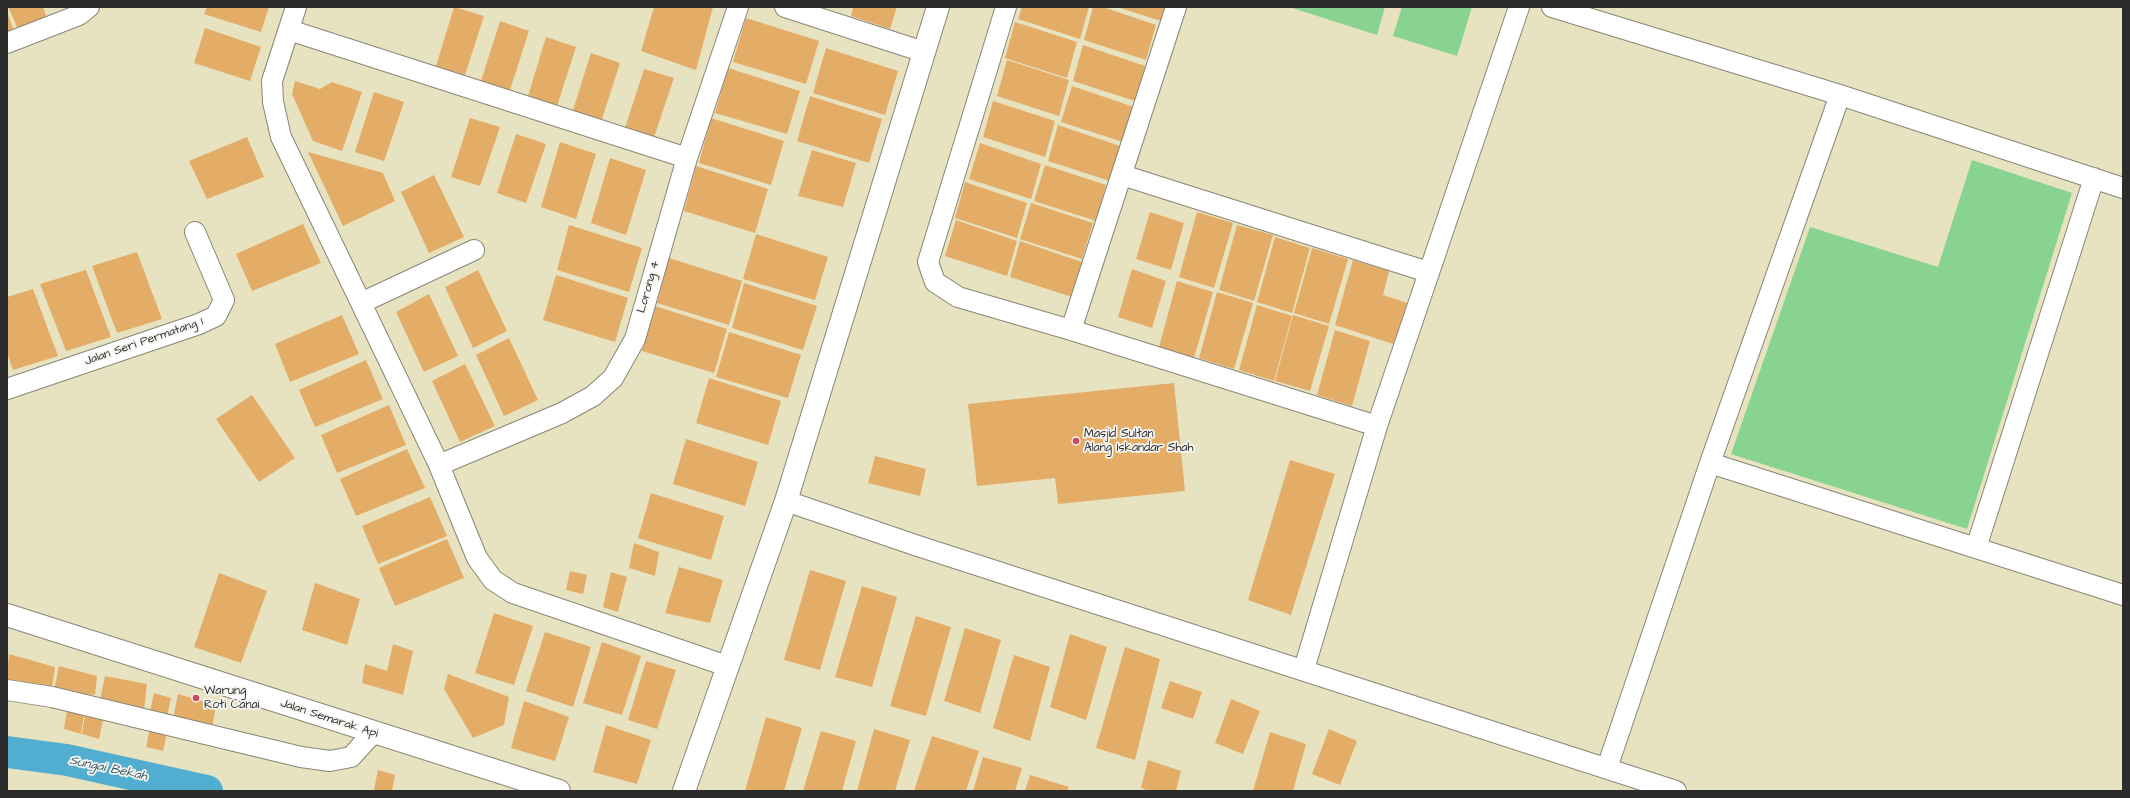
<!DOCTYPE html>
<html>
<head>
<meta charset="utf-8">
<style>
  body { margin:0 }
  #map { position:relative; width:2130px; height:798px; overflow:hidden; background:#e7e2c0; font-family:"Architects Daughter",sans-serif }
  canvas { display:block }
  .frame { position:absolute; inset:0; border:8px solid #2b2b2b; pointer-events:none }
</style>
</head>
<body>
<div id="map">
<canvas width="2130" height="798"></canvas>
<div class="frame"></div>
</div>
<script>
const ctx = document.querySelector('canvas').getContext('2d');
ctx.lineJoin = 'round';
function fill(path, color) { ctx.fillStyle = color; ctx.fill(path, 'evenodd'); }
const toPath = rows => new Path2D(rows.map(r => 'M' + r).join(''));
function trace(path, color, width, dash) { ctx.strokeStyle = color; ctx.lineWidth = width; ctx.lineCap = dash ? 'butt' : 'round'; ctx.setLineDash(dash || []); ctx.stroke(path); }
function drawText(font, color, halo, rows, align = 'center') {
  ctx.font = font + ' "Architects Daughter",sans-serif'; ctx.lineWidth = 3.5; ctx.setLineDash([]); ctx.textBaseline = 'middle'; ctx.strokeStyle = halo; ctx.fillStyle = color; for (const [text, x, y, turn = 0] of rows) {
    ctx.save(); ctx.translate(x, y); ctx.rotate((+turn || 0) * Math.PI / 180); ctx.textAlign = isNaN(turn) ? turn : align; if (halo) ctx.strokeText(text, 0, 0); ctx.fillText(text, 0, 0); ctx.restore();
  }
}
fill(toPath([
  [1289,7,1385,7,1377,35],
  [1402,7,1472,7,1457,56,1393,36],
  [1972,160,2072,193,1967,529,1731,454,1810,227,1938,267]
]), '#89d390');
trace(toPath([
  [7,752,67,760,207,791]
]), '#52aed0', 32);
fill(toPath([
  [8,7,43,7,47,19,18,29],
  [207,7,269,7,261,32,204,14],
  [454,7,484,16,465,75,436,66],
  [654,7,713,7,696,70,641,51],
  [853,7,897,7,890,29,851,16],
  [1022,7,1089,7,1080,39,1018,19],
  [1093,7,1103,7,1156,25,1146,60,1084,40],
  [1117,7,1165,7,1161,21],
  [7,12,14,31,7,34],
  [746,18,819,41,806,84,733,62],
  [500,21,529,31,510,90,481,81],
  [1015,22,1077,42,1067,78,1005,58],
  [205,28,261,47,250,81,194,63],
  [546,37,576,47,557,106,528,96],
  [1083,45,1145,66,1135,101,1073,81],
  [826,48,898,71,885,115,813,93],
  [591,53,620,63,601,122,572,113],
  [1007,60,1069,80,1059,116,997,96],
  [728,68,800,91,787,134,715,113],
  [644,69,674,78,654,137,625,128],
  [295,81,320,89,332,82,362,92,342,151,313,141,292,94],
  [1072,86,1134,107,1123,142,1061,122],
  [374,92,404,102,384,161,355,152],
  [810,96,882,119,869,163,797,141],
  [993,101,1055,121,1045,157,983,137],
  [470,118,500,127,480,186,451,177],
  [711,118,784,141,771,185,699,163],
  [1058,125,1120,146,1110,181,1048,161],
  [516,134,546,144,526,203,497,193],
  [247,137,264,177,207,199,189,161],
  [560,142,596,154,576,219,541,207],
  [980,143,1041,164,1031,199,969,179],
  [812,150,856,163,843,207,798,196],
  [308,152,383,173,395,201,343,226],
  [610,158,646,170,626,235,591,223],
  [1045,165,1106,185,1096,221,1034,201],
  [696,166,768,189,755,233,684,211],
  [434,175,464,237,429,253,401,192],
  [965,182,1027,203,1017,238,955,218],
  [1031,203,1093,223,1082,259,1020,239],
  [1150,212,1184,223,1171,270,1136,259],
  [1197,212,1233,223,1214,288,1179,277],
  [956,220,1017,241,1007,276,945,256],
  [303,224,321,263,252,291,236,254],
  [569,225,642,248,629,292,557,270],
  [1237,225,1273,235,1254,301,1219,290],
  [756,234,828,257,815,300,743,279],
  [1275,237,1310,248,1292,313,1257,302],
  [1020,241,1082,262,1072,297,1010,277],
  [1312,248,1348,259,1329,324,1294,313],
  [137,252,162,319,117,333,92,266],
  [669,258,742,281,729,325,657,303],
  [1353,260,1389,271,1383,295,1407,303,1396,345,1335,325],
  [1132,269,1166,281,1152,328,1118,317],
  [86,270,111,337,66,351,40,284],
  [478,270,507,331,473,348,445,287],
  [556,275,628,298,615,342,543,320],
  [1177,281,1213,292,1194,358,1159,347],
  [744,283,817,306,803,350,732,328],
  [33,289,58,356,13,370,7,353,7,297],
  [1217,292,1253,303,1234,369,1199,358],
  [429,294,458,356,424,372,396,312],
  [1257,305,1292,316,1274,381,1239,370],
  [655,306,727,329,714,373,642,351],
  [342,315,359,354,290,382,275,344],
  [1293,315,1329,326,1310,391,1275,381],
  [1335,330,1370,341,1352,406,1317,395],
  [729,332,801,355,788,398,716,377],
  [509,338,538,400,504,416,476,355],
  [366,360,383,399,315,427,299,390],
  [465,364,495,426,460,442,432,381],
  [709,378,781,401,768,445,696,423],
  [1174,383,1185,491,1058,504,1055,478,977,486,968,404],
  [252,395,295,458,259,482,216,419],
  [389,405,406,445,337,473,321,435],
  [686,439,758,462,745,506,673,484],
  [407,449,425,488,356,516,340,479],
  [875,456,926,469,920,496,868,483],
  [1290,460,1335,474,1291,615,1248,600],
  [651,493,724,516,711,560,638,538],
  [430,497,447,536,378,564,362,526],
  [447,539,464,578,395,606,379,568],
  [634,543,659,552,655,576,629,568],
  [679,567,723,580,710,623,665,613],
  [810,570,846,581,820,670,784,660],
  [570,571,587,575,583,594,566,590],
  [611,572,627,577,618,612,603,607],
  [219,573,267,591,241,663,194,647],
  [315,583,360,599,347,645,302,630],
  [862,586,897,597,872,687,835,677],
  [494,613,533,626,514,685,475,673],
  [916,616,951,627,926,716,890,706],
  [965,628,1001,640,980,713,944,701],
  [545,632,591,647,573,707,526,691],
  [1070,634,1107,647,1086,720,1050,707],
  [602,642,641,656,622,715,583,703],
  [393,644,413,651,403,695,362,683,365,664,387,671],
  [1125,647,1160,659,1135,760,1096,748],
  [9,654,55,667,52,687,7,679],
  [1014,655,1050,667,1030,741,993,728],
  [646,661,676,670,657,729,628,720],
  [59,666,97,676,95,695,54,690],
  [448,674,509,697,504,725,473,738,444,689],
  [105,676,147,684,144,710,100,700],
  [1170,681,1202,692,1193,719,1161,708],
  [154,693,171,698,167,717,150,712],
  [178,694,216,705,212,728,173,719],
  [1231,699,1260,711,1243,754,1215,743],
  [524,701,569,717,555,761,511,748],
  [67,710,84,715,81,734,64,729],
  [85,715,103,720,99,739,82,734],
  [766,717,802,728,784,791,745,791],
  [606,725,651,740,637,784,593,772],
  [150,728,167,733,163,751,146,747],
  [874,729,910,740,895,791,857,791],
  [1329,729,1357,741,1340,785,1312,774],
  [821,731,856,741,842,791,803,791],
  [1270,732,1306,744,1293,791,1253,791],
  [932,736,979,751,966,791,914,791],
  [983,757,1022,768,1015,791,973,791],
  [1148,760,1181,771,1176,791,1149,791,1141,788],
  [378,770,395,775,392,791,374,790],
  [1030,775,1069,787,1067,791,1025,791]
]), '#e3ad68');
const minor = toPath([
  [296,7,272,81,273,102,281,137,439,465,477,558,493,580,513,593,727,666],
  [785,7,924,52],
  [1006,7,928,262,935,282,958,297,1071,330,1377,426],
  [1552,7,1840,95,2123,188],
  [289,30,687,158],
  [7,43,79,15,89,7],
  [1122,175,1428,272],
  [361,303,474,250],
  [1071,330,1176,7],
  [7,389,199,324,216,316,224,300,195,232],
  [1710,463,2123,595],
  [439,465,562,413,593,396,613,378,635,339,687,158,738,7],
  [786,501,918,546,1676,791],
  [1976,548,2094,178],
  [1304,669,1377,426,1519,7],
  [7,690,52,697,301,757,330,761,351,757,373,733],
  [1607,768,1710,463,1840,95]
]);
const tertiary = toPath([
  [7,615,559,791],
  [684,791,786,501,938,7]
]);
trace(minor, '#898676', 22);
trace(tertiary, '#898676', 24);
trace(minor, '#fff', 20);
trace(tertiary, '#fff', 22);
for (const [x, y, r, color] of [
  [1076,441,4,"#d1495b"],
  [196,698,4,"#d1495b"]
]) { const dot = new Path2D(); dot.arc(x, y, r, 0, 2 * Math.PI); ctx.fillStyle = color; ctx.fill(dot); trace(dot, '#f6f6f2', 1.5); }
drawText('12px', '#2b2b2b', '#f6f6f2', [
  ["Lorong 4",649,287,-74],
  ["Jalan Seri Permatang 1",144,342,-19],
  ["Jalan Semarak Api",329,719,18]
]);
drawText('12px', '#2b2b2b', '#f6f6f2', [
  ["Masjid Sultan",1084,434],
  ["Alang Iskandar Shah",1084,448],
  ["Warung",204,691],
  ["Roti Canai",204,705]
], 'left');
drawText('italic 13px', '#395965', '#f6f6f2', [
  ["Sungai Bekah",108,769,12]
]);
</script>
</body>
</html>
